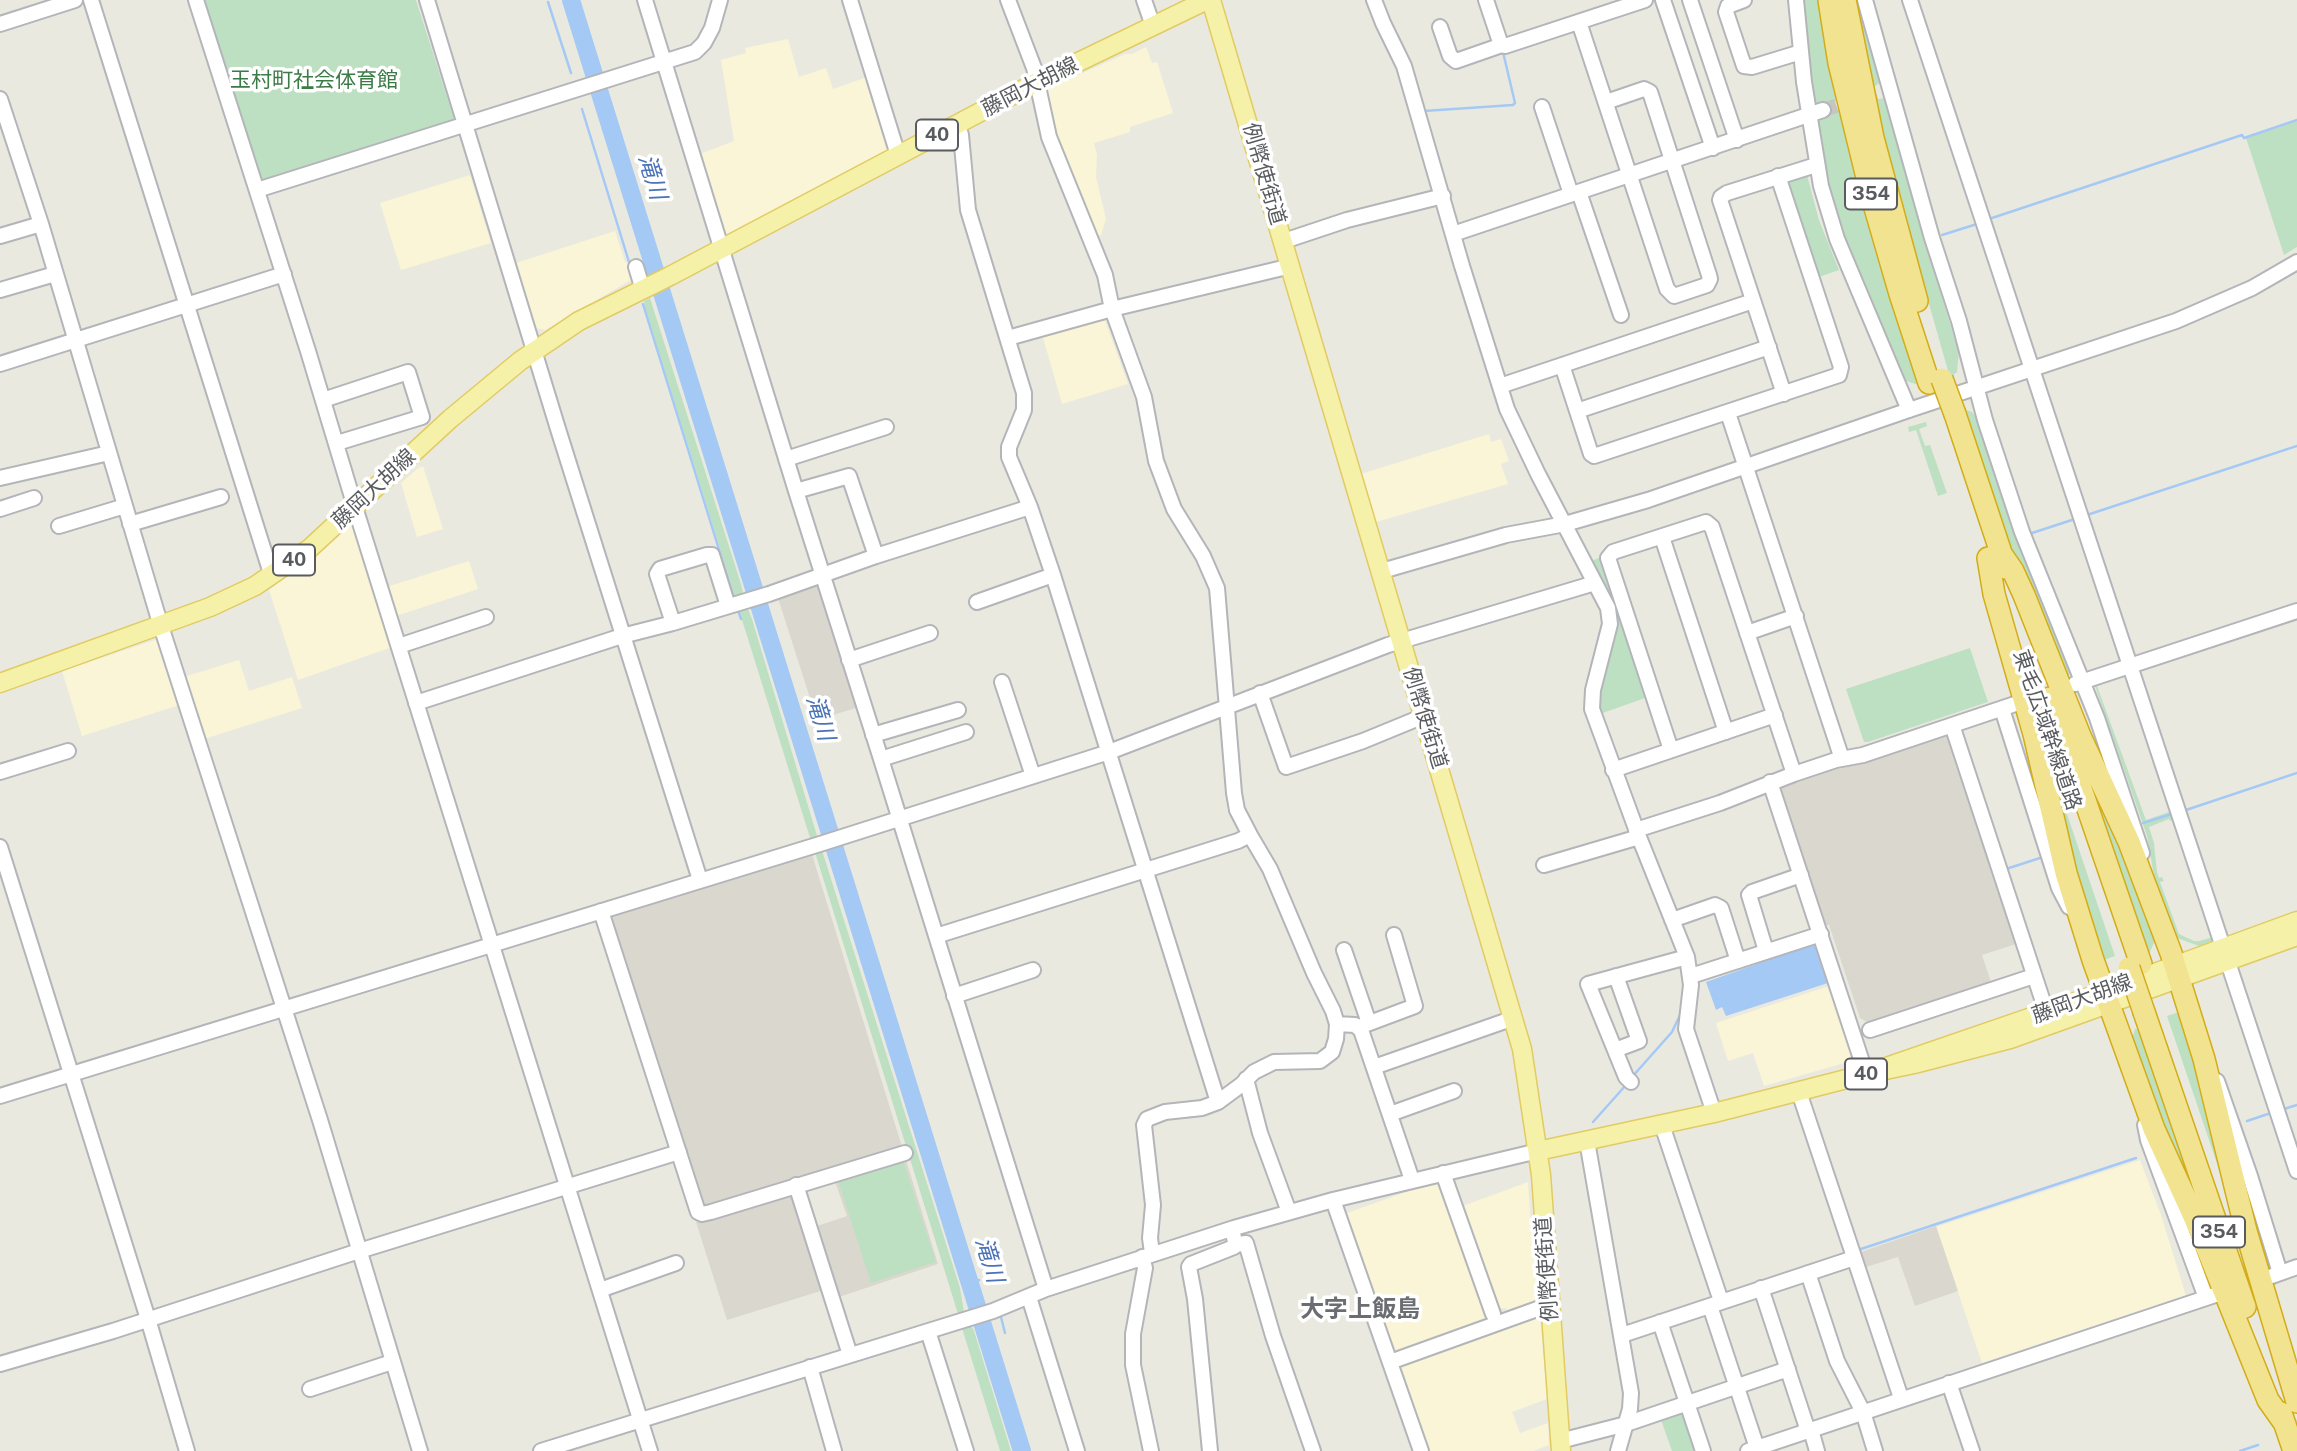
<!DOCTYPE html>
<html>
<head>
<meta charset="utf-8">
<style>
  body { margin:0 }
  canvas { display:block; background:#eae9e0 }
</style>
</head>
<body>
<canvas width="2297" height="1451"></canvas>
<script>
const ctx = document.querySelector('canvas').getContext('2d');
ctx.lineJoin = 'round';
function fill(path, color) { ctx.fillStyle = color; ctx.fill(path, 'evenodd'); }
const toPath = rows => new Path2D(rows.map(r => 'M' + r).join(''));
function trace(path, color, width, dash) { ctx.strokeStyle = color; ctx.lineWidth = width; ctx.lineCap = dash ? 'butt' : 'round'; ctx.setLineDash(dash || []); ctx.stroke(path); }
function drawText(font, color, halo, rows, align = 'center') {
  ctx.font = font + ' "Public Sans","Noto Sans JP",sans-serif'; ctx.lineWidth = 7; ctx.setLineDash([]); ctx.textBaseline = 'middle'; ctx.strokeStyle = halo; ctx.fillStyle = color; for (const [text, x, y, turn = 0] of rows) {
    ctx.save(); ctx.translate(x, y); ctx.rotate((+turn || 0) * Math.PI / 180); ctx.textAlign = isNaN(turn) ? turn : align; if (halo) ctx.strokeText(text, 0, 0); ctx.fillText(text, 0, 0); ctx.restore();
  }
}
fill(toPath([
  [788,39,799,77,826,68,833,89,870,76,890,151,729,235,726,234,700,154,734,141,721,60,746,53,745,48],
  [1146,47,1152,63,1157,62,1173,113,1130,127,1130,132,1094,143,1097,155,1096,177,1106,219,1101,235,1095,237,1051,123,1047,89,1125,54,1132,54],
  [470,175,491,243,401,270,380,203],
  [615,231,625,262,629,263,630,270,628,271,631,280,545,330,536,328,516,263],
  [1103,315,1128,384,1062,404,1042,334],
  [1489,434,1491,442,1501,439,1509,461,1501,464,1508,484,1376,522,1361,474],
  [423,466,443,529,417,537,401,483,417,469],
  [355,517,377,590,469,561,478,589,387,619,395,646,298,680,269,590,308,561],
  [161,638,174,680,239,660,249,691,292,677,302,708,204,739,192,701,82,736,62,671],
  [1832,985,1855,1060,1764,1086,1753,1053,1728,1061,1716,1023],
  [2140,1160,2161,1215,2186,1296,1982,1363,1936,1227],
  [1528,1182,1532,1241,1539,1275,1540,1301,1508,1313,1506,1308,1496,1309,1460,1207],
  [1437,1184,1442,1186,1487,1313,1484,1314,1487,1321,1397,1355,1391,1352,1344,1221,1347,1213,1409,1191],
  [1540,1315,1547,1399,1512,1412,1520,1433,1548,1423,1549,1445,1533,1451,1426,1451,1397,1368,1400,1362]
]), '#f9f5d6');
fill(toPath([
  [819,582,859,707,817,720,777,595],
  [1943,733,1948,736,2016,944,1982,955,1992,985,1872,1025,1860,1018,1829,925,1826,925,1781,788],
  [811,851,938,1264,839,1297,817,1226,847,1216,831,1170,703,1207,609,915],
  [790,1195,794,1197,824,1290,727,1320,696,1222],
  [1936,1226,1958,1291,1915,1306,1898,1257,1863,1268,1858,1253]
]), '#dad8ce');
fill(toPath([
  [203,0,416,0,455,122,261,184],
  [1800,0,1821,0,1915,375,1919,378,1922,386,1906,381,1893,354,1890,351,1857,276,1826,189,1815,117,1840,109,1837,101,1823,105,1823,107,1810,101],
  [1853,0,1858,0,1878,74,1880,74,1882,81,1874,87,1878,99,1885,98,1915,208,1958,350,1959,351,1957,372,1950,378,1884,145],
  [2297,121,2297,247,2284,255,2246,138],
  [1803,173,1807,175,1819,220,1839,270,1816,278,1786,187,1791,177],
  [650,298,741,584,744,598,736,600,645,307,644,301],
  [1966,410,1972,412,1981,424,1981,431,2009,516,2071,671,2067,678,2061,671,1997,516,1961,411],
  [1926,422,1927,426,1919,429,1925,446,1930,445,1947,493,1938,496,1916,430,1909,432,1908,427],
  [1601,557,1648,697,1600,714,1599,687,1615,622,1589,562],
  [746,604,752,619,818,839,811,841,738,607],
  [1970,648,1988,702,1868,742,1864,742,1846,689],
  [2124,672,2128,674,2216,937,2216,940,2199,946,2177,938,2154,876,2147,836,2094,683],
  [2125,674,2172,811,2146,820,2097,686,2100,682],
  [2169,819,2170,821,2174,820,2212,937,2200,941,2194,941,2179,934,2160,882,2164,881,2162,877,2159,878,2157,872,2154,843,2149,827],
  [2075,742,2123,852,2155,940,2150,952,2145,949],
  [2043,743,2115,956,2104,960,2072,865],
  [821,847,960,1288,964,1312,958,1314,814,849],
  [2179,1012,2209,1112,2228,1196,2167,1016],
  [2135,1029,2140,1029,2208,1228,2169,1144,2132,1039],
  [903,1160,936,1262,871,1283,838,1181],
  [969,1322,974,1331,1011,1451,1000,1451,961,1325],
  [1681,1410,1686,1413,1698,1451,1672,1451,1660,1417]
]), '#bee0c2');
fill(toPath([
  [1813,944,1816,946,1828,983,1726,1016,1722,1007,1716,1010,1706,982]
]), '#a5c9f5');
trace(toPath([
  [548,2,571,73],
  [582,109,629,262],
  [1424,111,1513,105,1515,103,1503,52],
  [1989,219,2242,135,2244,138,2297,120],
  [1942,235,1977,224],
  [643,304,734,598],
  [2087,515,2297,446],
  [2032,533,2075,519],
  [737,608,741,619],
  [1585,707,1586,689,1603,621],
  [1591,726,1603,760],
  [2186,810,2297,773],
  [2143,823,2172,814],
  [2006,869,2040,858],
  [1632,1077,1672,1032,1681,1013],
  [2284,1109,2297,1105],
  [2247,1121,2271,1113],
  [1593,1122,1626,1085],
  [1858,1250,2136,1158],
  [970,1283,979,1280],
  [1001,1317,1005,1333],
  [2240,1451,2258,1445]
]), '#a5c9f5', 2.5);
trace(toPath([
  [571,0,1022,1451]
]), '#a5c9f5', 18);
trace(toPath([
  [1823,110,1876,93]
]), '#c6c6c0', 14, [14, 7]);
const minor = toPath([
  [91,0,269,567,273,575],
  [196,0,308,351,355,507,650,1451],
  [427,0,558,429,700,880],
  [645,0,796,491,881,759,1046,1289],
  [850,0,898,155],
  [1008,0,1034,68,1049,137,1105,275,1112,309,1144,397,1156,461,1174,509,1203,556,1217,588,1234,793,1237,810,1250,835,1270,869,1314,973,1333,1011,1337,1024,1336,1039,1332,1052,1320,1061,1274,1062,1254,1072,1241,1085,1218,1102,1202,1108,1165,1112,1147,1119,1144,1125,1153,1205,1150,1238,1152,1253],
  [1144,0,1153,26],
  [1374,0,1383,23,1404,66,1462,266,1507,409,1538,474,1608,608,1610,624,1593,690,1592,709,1639,837,1687,957,1691,985,1686,1029,1714,1113],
  [1486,0,1500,42,1505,46,1645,0],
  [1663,0,1713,148],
  [1690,0,1737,140],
  [1744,0,1728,6,1726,12,1744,66,1752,67,1801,52],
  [1796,0,1804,82,1821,186,1837,239,1909,410],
  [1865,0,1932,238,1959,321,1985,420,2022,532,2097,718,2142,853],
  [1910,0,2297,1171],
  [1579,22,1667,289,1674,296,1707,285,1710,279,1709,275,1650,92,1644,89,1606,102],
  [0,24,75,0],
  [1440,27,1450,56,1456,61,1502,45],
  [0,99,41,224,160,623,320,1120,420,1451],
  [1542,107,1571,194],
  [957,124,961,135,968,210,1024,393,1024,410,1009,447,1009,457,1030,507,1053,575,1218,1102],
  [257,190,695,52,704,43,712,28,720,0],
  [1579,192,1621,315],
  [1453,234,1823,110],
  [0,236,41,224],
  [1284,241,1347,220,1443,196],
  [636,267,643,290],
  [0,290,55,274],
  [1008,338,1112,309,1291,266],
  [0,364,284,274],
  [1562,365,1591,454,1594,456,1839,375,1841,367,1778,176],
  [1500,386,1753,301],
  [1784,394,1720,200,1721,197,1727,193,1816,165],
  [323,400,408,372,422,417,337,443],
  [1577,411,1769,347],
  [1728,413,1842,759],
  [786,459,886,427],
  [0,478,109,453],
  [796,491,849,476,876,556],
  [0,509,34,498],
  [130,524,221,497],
  [59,526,125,506],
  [1662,537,1726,732],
  [1382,571,1506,535,1565,524,1648,500,1909,410,2176,321,2252,288,2297,262],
  [977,602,1053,575],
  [673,623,657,574,660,569,707,555,712,555,728,606],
  [1747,633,1796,616],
  [399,646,486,617],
  [849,660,930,633],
  [1002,682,1033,776],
  [2075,684,2297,611],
  [1260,693,1286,767,1363,741,1419,718,1425,718],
  [416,703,622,636,673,623,769,594,876,556,1030,507],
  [2002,709,2059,888,2069,907],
  [1952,725,2049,1020],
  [873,735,958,710],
  [1671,750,1608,558,1613,552,1706,522,1712,527,1794,774],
  [881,759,966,732],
  [1613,770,1775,715],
  [0,772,68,751],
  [1770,782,1866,1074],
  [1636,830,1720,803,1794,774,1836,760,1863,755,2021,702],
  [0,847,148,1319,187,1451],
  [1544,865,1639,837],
  [601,911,698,1212,702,1214,711,1212,905,1153],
  [1672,920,1715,905,1721,908,1738,961],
  [936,936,1238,841,1250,835],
  [1344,950,1369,1023],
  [1766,951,1749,895,1752,892,1801,875],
  [1691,976,1821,934],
  [954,996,1033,970],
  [1337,1024,1355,1025,1361,1030,1412,1180],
  [1359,1027,1415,1006,1394,935],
  [1870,1030,2034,976],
  [1615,1050,1639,1041,1616,976],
  [1374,1067,1514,1018],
  [1246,1079,1260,1133,1289,1212],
  [2217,1081,2250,1176,2280,1273],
  [1631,1082,1626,1077,1588,984,1687,957],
  [1799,1092,1901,1398],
  [0,1096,820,844,1109,752,1388,645,1595,583],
  [1390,1114,1454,1091],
  [1662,1125,1721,1301],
  [2145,1125,2148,1140,2206,1298],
  [1587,1141,1631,1393,1630,1409,1618,1451],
  [1443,1173,1493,1314],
  [796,1185,850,1355],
  [1333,1200,1421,1451],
  [1235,1245,1246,1243,1273,1336,1313,1451],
  [1142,1257,1145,1268,1133,1334,1133,1365,1151,1451],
  [1808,1273,1837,1361,1863,1412,1875,1451],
  [2272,1276,2297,1267],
  [1761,1288,1808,1431],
  [600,1290,676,1263],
  [1029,1297,1077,1451],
  [1710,1306,1758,1451],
  [1660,1322,1703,1451],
  [928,1331,966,1451],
  [1622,1335,1854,1258],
  [1390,1362,1540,1308,1551,1307],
  [0,1364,113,1331,359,1251,679,1152],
  [810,1367,834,1451],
  [1949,1383,1972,1451],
  [310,1389,392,1362],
  [1811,1430,1817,1451],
  [1560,1441,1626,1424,1788,1369],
  [541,1451,993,1311,1046,1289,1234,1228,1333,1200,1538,1151],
  [1210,1451,1195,1299,1189,1267,1191,1264,1234,1247,1235,1242,1232,1229],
  [1748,1451,2221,1293]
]);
const major = toPath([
  [1211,0,1522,1049,1541,1175,1561,1451],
  [0,683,210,607,255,586,309,549,450,419,520,361,579,321,670,276,1037,82,1207,0],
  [2297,921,2078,1001,1866,1074,1914,1064,2010,1039,2297,936],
  [1538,1151,1714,1113,1866,1074]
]);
const highway = toPath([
  [1829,0,1839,63,1871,194,1900,294,1929,383],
  [1845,0,1873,138,1917,301],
  [1955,414,2006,568],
  [2002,555,2013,571,2024,595,2080,736,2129,842,2171,953,2204,1059,2246,1231,2297,1402],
  [1988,558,1994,594,2034,734,2066,873,2093,960,2154,1129,2196,1221,2268,1400,2285,1424],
  [2050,698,2141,964],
  [2144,1012,2245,1307],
  [2281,1413,2294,1451]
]);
trace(minor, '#b3b5b9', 18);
trace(major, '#e1cb62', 21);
trace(highway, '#d3ac17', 24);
trace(minor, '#fff', 14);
trace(major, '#f6f1a9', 18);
trace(highway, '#f1e390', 21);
const highwayBridge = toPath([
  [1942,379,1955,414],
  [2129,968,2144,1012]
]);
trace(highwayBridge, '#d3ac17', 24, []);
trace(highwayBridge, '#f1e390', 21);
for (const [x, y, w] of [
  [937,135,42],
  [1871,194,52],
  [294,560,42],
  [1866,1074,42],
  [2219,1232,52]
]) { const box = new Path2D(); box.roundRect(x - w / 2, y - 15.5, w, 31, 5); ctx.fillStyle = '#fff'; ctx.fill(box); trace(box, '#595b5f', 2); }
drawText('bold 19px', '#595b5f', null, [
  ["40",937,135],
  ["354",1871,194],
  ["40",294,560],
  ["40",1866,1074],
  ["354",2219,1232]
]);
drawText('21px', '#3b7b45', '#fff', [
  ["玉村町社会体育館",314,81]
]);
drawText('21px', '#595b5f', '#fff', [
  ["藤岡大胡線",1030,87,-27],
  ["例幣使街道",1264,174,74],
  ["藤岡大胡線",374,489,-43],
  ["例幣使街道",1425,718,73],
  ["東毛広域幹線道路",2047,730,71],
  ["藤岡大胡線",2082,999,-20],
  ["例幣使街道",1547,1269,-94]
]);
drawText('italic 23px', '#4b73b5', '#fff', [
  ["滝川",652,177,73],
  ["滝川",820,718,73],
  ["滝川",989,1260,73]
]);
drawText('bold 24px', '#6a6d71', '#fff', [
  ["大字上飯島",1360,1310]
]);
</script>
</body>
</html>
